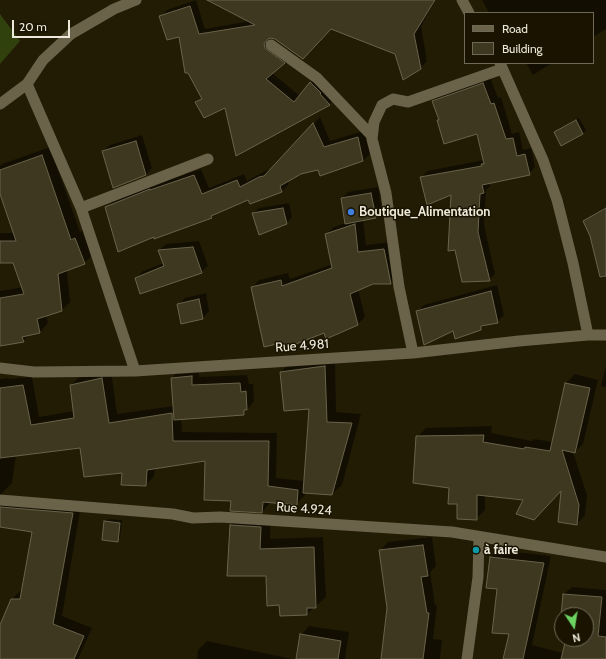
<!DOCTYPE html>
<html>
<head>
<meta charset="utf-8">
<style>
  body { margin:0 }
  #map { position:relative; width:606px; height:659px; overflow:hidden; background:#231c05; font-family:Cabin,sans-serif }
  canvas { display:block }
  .legend { position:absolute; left:464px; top:12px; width:130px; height:52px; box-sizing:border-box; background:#191300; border:1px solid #6e6957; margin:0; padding:5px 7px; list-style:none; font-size:12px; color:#ede9da }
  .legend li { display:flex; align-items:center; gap:8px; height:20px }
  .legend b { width:20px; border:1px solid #6e6957 }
  .north { position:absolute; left:554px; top:607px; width:40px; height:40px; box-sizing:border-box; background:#191300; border:1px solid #6e6957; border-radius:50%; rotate:168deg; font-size:11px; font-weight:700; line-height:16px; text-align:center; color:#ede9da }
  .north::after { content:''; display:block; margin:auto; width:14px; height:18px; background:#6cd362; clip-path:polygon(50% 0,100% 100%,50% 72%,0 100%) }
  .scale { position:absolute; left:12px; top:20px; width:58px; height:18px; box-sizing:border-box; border:2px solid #ede9da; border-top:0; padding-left:5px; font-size:12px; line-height:14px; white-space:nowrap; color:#ede9da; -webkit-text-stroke:3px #191300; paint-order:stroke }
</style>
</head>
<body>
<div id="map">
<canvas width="606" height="659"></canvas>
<ul class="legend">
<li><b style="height:5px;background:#6a6249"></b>Road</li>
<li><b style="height:11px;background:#3f3820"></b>Building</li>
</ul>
<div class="north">N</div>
<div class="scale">20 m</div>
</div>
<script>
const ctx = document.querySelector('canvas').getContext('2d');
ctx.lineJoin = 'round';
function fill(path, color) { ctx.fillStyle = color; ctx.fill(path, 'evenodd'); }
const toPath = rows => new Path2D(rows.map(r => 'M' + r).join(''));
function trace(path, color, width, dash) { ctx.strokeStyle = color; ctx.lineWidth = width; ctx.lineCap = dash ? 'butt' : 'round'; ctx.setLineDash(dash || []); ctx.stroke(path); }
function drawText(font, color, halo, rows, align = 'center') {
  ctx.font = font + ' Cabin,sans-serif'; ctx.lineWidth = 3; ctx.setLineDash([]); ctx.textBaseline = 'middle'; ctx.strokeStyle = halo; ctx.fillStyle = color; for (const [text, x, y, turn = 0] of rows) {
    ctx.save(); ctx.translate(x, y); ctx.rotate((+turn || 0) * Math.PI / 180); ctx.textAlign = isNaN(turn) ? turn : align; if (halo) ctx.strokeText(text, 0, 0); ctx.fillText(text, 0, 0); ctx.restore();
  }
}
fill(toPath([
  [0,14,20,41,0,64]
]), '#30410d');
fill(toPath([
  [196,0,205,29,250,21,214,0,356,0,331,28,270,38,273,44,290,56,272,73,300,96,317,76,336,98,329,104,236,155,226,106,197,102,202,97,180,35,161,16,167,10],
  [416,0,436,0,421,26,427,61,420,68,403,78],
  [482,0,606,0,606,29,593,37,593,13,489,13],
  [526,63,552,63,533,75],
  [490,77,498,98,501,97,512,134,519,132,523,150,531,148,535,167,529,174,489,183,490,186,486,190,484,225,495,274,489,280,452,193,421,178,427,171,484,160,478,133,438,120,440,119,433,101,439,95],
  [320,117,330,141,364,131,370,154,363,161,300,173,287,181,289,184,282,191,250,203,249,199,216,213,211,218,154,236,107,207,114,200,157,184,201,169,209,188,244,174,247,181,267,170,272,169],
  [579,118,586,130,583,133,561,144,555,133,558,129],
  [142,135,152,168,146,175,103,151,110,145],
  [50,147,80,232,84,230,93,255,84,263,67,270,70,302,61,311,46,315,48,323,40,332,30,334,23,341,0,345,0,291,23,287,14,262,0,262,0,233,14,233,0,191,0,166,2,164],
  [378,187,382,211,375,217,363,220,366,245,391,242,398,275,391,283,373,283,358,289,365,317,358,324,326,337,325,331,278,343,252,288,259,280,288,273,290,279,333,264,326,234,334,227,346,223,342,198,348,192],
  [289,203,292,217,287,223,253,213,259,208],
  [606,207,606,277,602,278,591,235,585,222,591,216],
  [199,241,208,266,201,272,136,278,143,271,164,263,159,250,166,244],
  [497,285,504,315,497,322,485,324,481,329,454,330,418,311,424,305],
  [206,293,209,311,203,318,182,323,178,305,185,298],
  [335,357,336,412,361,414,342,485,332,494,305,492,305,495,296,504,271,502,262,512,232,500,206,460,155,468,154,476,146,485,81,447,16,455,12,483,2,493,4,497,81,505,62,616,92,628,78,659,0,659,0,628,12,599,21,590,23,590,33,531,0,526,0,379,8,378,9,379,32,377,39,417,74,411,71,385,79,377,111,370,117,414,174,406,172,378,179,370,199,369,199,377,247,375,249,384,253,384,254,401,244,414,181,419,182,432,277,433,276,478,305,481,310,408,281,372,291,362],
  [606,366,606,387,601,386],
  [575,374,598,380,583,444,575,452,573,452,587,495,585,515,577,524,562,489,524,499,485,495,485,510,476,519,458,503,450,487,417,437,426,428,492,426,491,433,532,441,534,439,553,442,566,383],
  [240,515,271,517,270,539,323,537,326,597,307,614,280,604,267,575,231,525],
  [108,519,122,520,120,538,117,541,105,522],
  [432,537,436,566,430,572,435,605,437,605,433,639,442,640,440,659,382,659,388,608,380,551,388,542],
  [499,550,551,556,532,645,563,653,567,639,586,639,586,615,562,615,564,594,572,587,606,590,606,659,504,659,510,633,491,557],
  [309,626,349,632,345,659,297,659,301,635],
  [207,641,292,659,197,659,198,650]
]), '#0007');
const building = toPath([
  [207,0,435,0,414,34,421,69,403,80,395,54,331,29,303,59,275,39,271,38,268,39,264,44,265,48,285,63,266,79,294,102,310,82,321,93,320,94,330,105,236,156,225,108,204,118,195,102,202,99,188,73,185,73,179,37,167,40,159,16,190,6,199,34,255,25,207,0],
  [483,83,491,104,494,103,506,139,513,138,517,156,525,154,530,175,482,185,484,193,480,194,478,232,490,281,462,282,455,250,448,251,451,195,427,205,420,177,482,166,481,164,484,164,477,134,444,144,437,120,439,120,432,101,483,83],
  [576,120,583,134,561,146,554,132,576,120],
  [313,123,324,147,358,137,363,161,320,176,318,170,301,174,280,186,282,192,250,204,248,200,211,216,212,218,154,239,154,237,118,252,105,207,150,189,150,190,194,175,202,194,237,180,240,187,259,177,264,176,313,123],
  [136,141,146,175,113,188,102,151,136,141],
  [42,155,71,240,75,238,85,264,58,274,62,311,37,319,40,333,22,337,24,342,0,346,0,298,24,294,13,263,0,263,0,241,16,241,0,194,0,170,42,155],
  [371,193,376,218,345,224,341,198,371,193],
  [283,208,287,224,259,235,252,213,283,208],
  [606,208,606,276,600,277,590,236,583,221,606,208],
  [355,224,358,252,384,249,391,284,373,284,350,294,358,325,326,339,324,333,278,351,277,344,264,347,251,287,281,280,282,286,332,268,325,234,355,224],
  [193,247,202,273,140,294,135,278,164,266,158,250,193,247],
  [491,291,498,323,481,326,481,330,455,339,453,331,424,345,416,311,491,291],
  [199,299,203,319,181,324,177,304,199,299],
  [325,366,327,422,352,423,332,495,303,493,309,409,284,411,280,372,325,366],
  [192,376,192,385,240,383,241,392,246,391,247,410,244,410,244,415,174,420,171,378,192,376],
  [102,378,109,423,172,413,173,441,269,441,268,486,298,490,297,505,263,502,262,513,230,511,231,501,204,500,205,461,147,470,146,486,121,485,122,473,84,477,80,448,0,458,0,388,23,385,31,425,74,418,70,385,102,378],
  [565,383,590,388,575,453,562,450,579,505,577,525,558,522,561,491,534,520,516,514,523,500,477,495,477,520,457,519,457,504,448,504,449,488,413,483,416,436,484,435,483,442,524,449,525,447,550,451,565,383],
  [0,507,73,513,53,624,84,636,74,659,0,659,0,625,11,599,20,599,32,532,0,527,0,507],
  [104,521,120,523,118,542,102,540,104,521],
  [230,525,261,527,260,549,314,547,316,608,307,608,307,615,280,616,279,605,267,606,266,576,227,576,230,525],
  [423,545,428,576,421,577,427,613,429,613,423,659,381,659,387,608,379,550,423,545],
  [490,557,544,563,523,659,503,659,509,634,492,633,497,589,486,588,490,557],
  [563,594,602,597,598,636,606,637,606,659,561,659,566,639,586,639,586,615,562,615,562,626,560,626,563,594],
  [300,634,341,641,338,659,296,659,300,634]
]);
fill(building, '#3f3820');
trace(building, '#6a634a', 1);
trace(toPath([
  [462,0,469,13],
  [271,45,317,78,372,136],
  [500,63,543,160,557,200,573,263,588,335],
  [27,84,81,208,135,371],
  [0,104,27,84,43,60,71,34,114,9,136,0],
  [81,208,208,159],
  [413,353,399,287,386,193,372,139,374,122,382,105,393,99,408,102,502,69],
  [0,368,34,372,135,371,413,353,519,341,588,335,606,335],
  [0,500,173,514,193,518,220,517,452,532,606,557],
  [467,659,478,577,479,537]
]), '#6a6249', 11);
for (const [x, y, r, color] of [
  [351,212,4,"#3f7fe0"],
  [476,550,4,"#0f9aa8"]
]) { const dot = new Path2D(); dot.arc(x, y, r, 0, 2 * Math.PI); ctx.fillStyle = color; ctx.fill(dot); trace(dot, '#191300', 1.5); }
drawText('bold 13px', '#ede9da', '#191300', [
  ["Boutique_Alimentation",359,212],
  ["à faire",484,550]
], 'left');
drawText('13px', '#ede9da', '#191300', [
  ["Rue 4.981",302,346,-4],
  ["Rue 4.924",304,509,4]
]);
</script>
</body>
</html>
